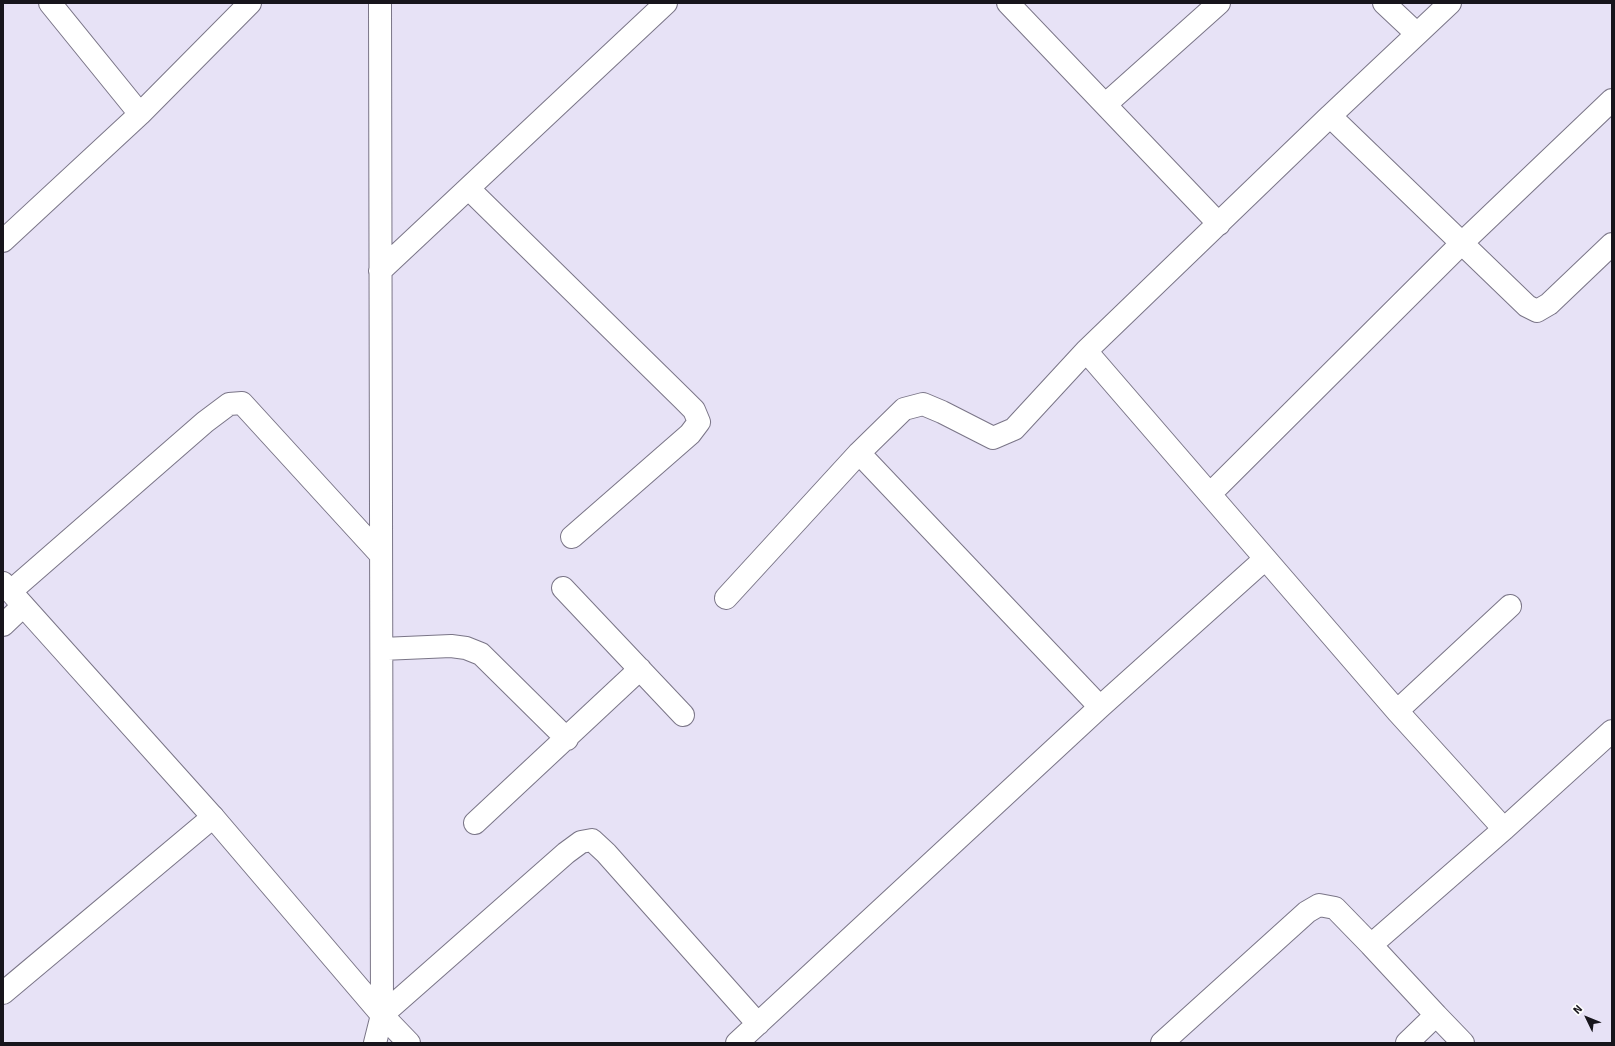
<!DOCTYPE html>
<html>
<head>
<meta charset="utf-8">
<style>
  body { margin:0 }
  #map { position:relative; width:1615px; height:1046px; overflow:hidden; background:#e7e2f6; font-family:Signika,sans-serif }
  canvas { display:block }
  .frame { position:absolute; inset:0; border:4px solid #17151c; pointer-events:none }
  .north { position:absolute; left:1567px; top:998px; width:40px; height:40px; -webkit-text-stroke:3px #fff; paint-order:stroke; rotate:313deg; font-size:11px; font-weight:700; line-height:16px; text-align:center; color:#17151c }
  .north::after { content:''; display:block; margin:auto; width:14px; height:18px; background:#17151c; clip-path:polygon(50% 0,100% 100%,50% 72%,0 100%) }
</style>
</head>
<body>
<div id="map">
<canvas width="1615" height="1046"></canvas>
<div class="frame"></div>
<div class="north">N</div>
</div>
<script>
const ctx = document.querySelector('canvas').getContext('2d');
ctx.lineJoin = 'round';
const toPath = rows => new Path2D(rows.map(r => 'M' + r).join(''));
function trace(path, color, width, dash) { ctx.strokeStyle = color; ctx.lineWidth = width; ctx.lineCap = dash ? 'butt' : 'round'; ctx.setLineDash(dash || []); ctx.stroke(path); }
const street = toPath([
  [1008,3,1219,224],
  [1384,3,1417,34],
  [1106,104,1219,3],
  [140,114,250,3],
  [1330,116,1450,3],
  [469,189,683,399,694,410,699,422,690,434,572,537],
  [3,241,140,114,50,3],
  [380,271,666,3],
  [1086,351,1397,711,1504,829],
  [859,453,1100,707],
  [1210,494,1462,243,1612,100],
  [563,588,683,715],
  [11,591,205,422,229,404,242,403,381,555],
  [726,598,859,453,904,409,923,404,942,412,993,438,1014,429,1086,351,1330,116,1527,306,1537,311,1549,304,1612,244],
  [3,625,23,606],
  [382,649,451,646,466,648,481,654,567,739],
  [1397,711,1510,606],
  [475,823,640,669],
  [3,993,213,817],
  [382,1015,566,853,581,842,592,840,606,853,758,1024],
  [1436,1015,1463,1043],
  [375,1043,382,1015,380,3],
  [737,1043,1100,707,1265,559],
  [1162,1043,1307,912,1319,905,1335,908,1371,945],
  [1407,1043,1436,1015,1371,945,1504,829,1612,731]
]);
const secondary = toPath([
  [3,583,213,817,382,1015,409,1043]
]);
trace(street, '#7a7587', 24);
trace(secondary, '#7a7587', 24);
trace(street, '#fff', 22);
trace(secondary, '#fff', 22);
</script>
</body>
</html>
